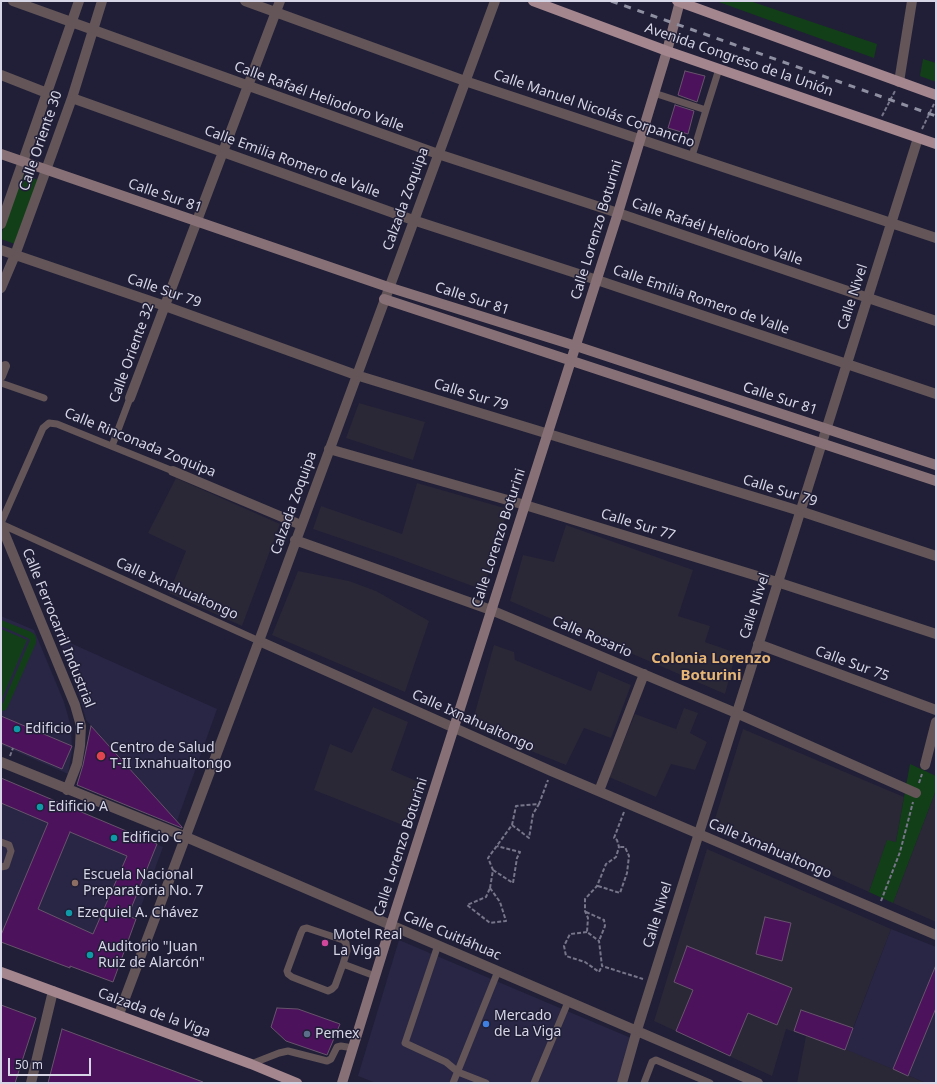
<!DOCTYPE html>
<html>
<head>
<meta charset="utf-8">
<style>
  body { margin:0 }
  #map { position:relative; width:937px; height:1084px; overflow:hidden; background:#201f37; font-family:"Noto Sans",sans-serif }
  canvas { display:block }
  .frame { position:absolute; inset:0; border:2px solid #d6d6e7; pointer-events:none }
  .scale { position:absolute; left:8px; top:1058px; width:83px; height:18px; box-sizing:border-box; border:2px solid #d6d6e7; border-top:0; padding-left:5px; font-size:12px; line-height:14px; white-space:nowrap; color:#d6d6e7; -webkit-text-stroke:3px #201f37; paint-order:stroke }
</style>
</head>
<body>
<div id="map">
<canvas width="937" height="1084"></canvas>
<div class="frame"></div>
<div class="scale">50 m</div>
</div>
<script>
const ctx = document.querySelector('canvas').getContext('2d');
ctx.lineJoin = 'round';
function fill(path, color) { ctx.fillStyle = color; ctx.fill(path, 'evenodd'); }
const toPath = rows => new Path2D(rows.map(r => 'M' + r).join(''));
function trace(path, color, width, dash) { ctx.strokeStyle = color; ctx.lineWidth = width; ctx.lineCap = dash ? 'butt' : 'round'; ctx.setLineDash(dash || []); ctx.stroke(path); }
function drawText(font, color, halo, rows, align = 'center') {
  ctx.font = font + ' "Noto Sans",sans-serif'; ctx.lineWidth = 3; ctx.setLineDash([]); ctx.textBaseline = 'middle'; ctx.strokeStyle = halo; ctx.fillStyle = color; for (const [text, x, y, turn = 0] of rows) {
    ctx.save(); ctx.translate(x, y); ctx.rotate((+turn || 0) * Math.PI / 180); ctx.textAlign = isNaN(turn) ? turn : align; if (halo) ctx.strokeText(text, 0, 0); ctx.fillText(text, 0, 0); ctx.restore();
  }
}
fill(toPath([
  [1,616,34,630,64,702,71,727,72,750,68,774,1,745],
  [57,637,217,709,177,821,86,720,73,673],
  [1,778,163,847,113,982,71,966,70,968,1,942],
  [891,929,936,947,936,1083,926,1083,845,1050],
  [399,940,631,1038,617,1083,376,1083,358,1076]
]), '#282644');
fill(toPath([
  [359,403,425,422,413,460,346,438],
  [176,478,280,524,242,626,169,593,186,551,148,533],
  [417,483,508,509,483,590,392,556,313,529,321,506,402,534],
  [566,525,693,570,678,616,710,626,705,642,736,653,725,694,510,601,523,555,554,562],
  [298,571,349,581,376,591,429,621,405,692,272,635],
  [494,645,514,652,515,660,591,691,598,671,631,685,611,738,584,728,566,765,471,727],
  [373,707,408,722,391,770,421,783,405,826,314,790,330,744,352,753],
  [684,708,698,713,690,733,707,742,695,770,671,764,656,797,609,777,635,714,676,729],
  [743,729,904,797,896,842,887,841,869,892,714,822],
  [936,790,936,922,893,903],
  [707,849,891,929,845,1049,926,1083,797,1083,806,1036,786,1029,772,1076,654,1021]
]), '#2a2737');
fill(toPath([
  [716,1,750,1,877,44,874,58],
  [923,59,936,63,936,82,920,76],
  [23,174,38,180,15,244,1,239,1,235],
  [1,620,31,632,35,635,36,639,36,643,8,706,6,710,2,711,1,705,3,703,30,640,28,638,1,626],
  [1,629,27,640,1,701],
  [910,764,936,776,936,790,893,903,869,892,887,840,896,842]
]), '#133f18');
const building = toPath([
  [685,71,705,76,697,102,678,95,685,71],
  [675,105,694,111,688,134,668,128,675,105],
  [1,716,72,746,62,769,1,743,1,716],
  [91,726,182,827,182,828,77,785,83,765,91,726],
  [1,778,157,844,128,916,136,919,113,982,70,966,70,968,1,942,1,935,48,823,1,803,1,778],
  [70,832,127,856,93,934,38,909,70,832],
  [765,917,791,923,782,961,756,954,765,917],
  [687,946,792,988,777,1025,748,1013,730,1056,676,1031,693,990,674,982,687,946],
  [936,965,936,1008,908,1076,893,1069,936,965],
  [1,1005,36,1018,15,1083,1,1083,1,1005],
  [277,1008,298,1009,340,1024,327,1055,286,1041,271,1027,277,1008],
  [801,1010,853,1028,845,1050,794,1031,801,1010],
  [62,1029,203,1082,203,1083,48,1083,62,1029]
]);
fill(building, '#4c125b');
trace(building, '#67546c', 1);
trace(toPath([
  [882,116,895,91],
  [922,129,934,104],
  [10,756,13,748],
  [919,783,922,774],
  [624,812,614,838,617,840,619,847,616,857,606,864,597,886,585,899,585,911,588,918,587,932,599,941,602,966,643,979],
  [512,825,529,838,533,814,539,804],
  [493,870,513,883,517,858,520,852,497,846],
  [598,886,620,893,627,873,629,856,625,847,619,847],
  [490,888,493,870,488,858,512,825,516,806,539,804,548,780],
  [490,888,500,902,506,921,490,923,467,905,486,897,490,888],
  [881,901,900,852,913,802],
  [586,912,604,920,605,926,599,941],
  [587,932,570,934,564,946,566,956,585,962,599,972,602,966]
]), '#76758a', 2, [4, 2]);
trace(toPath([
  [654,93,706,110,719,69],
  [692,156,706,110],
  [1,383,44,398],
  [112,446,130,398],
  [1,523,43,428,49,423,57,424,173,471],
  [1,524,259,641],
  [1,842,9,845,11,851,6,866,1,867],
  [438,945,405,1043,446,1062,458,1072,486,1083],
  [343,964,347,951,346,943,343,940,307,928,303,929,301,933,287,971,288,974,292,977,328,991,332,989,335,986,343,964,375,976],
  [251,1064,279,1053,288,1051,327,1061,331,1059,337,1047,341,1046,353,1048],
  [453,1083,498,971],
  [534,1083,568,1002],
  [644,1083,652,1062,656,1060,710,1083]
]), '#635558', 7);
trace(toPath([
  [13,1,438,154,618,213,936,321],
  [245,1,465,81,936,238],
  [1,75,47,93],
  [899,82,912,1],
  [72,98,413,220,597,280,936,394],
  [1,224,79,1],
  [1,250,165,306,356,375,800,511,936,556],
  [1,288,15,255,46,170,72,98,102,1],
  [1,376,5,366],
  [130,398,280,1],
  [329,449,525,505,777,582,936,634],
  [173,471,301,525],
  [1,525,75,705,81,726,80,746,77,764,67,790],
  [295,540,491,610,736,713,916,793],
  [259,641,551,771,936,935],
  [758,644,936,710],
  [1,762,186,837,758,1083],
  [925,765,936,722],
  [599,791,644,674],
  [119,1014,259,641,495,1],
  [31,1083,53,991],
  [622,1083,637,1030,918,138]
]), '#635558', 10);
trace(toPath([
  [1,154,388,287,576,346,936,465],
  [384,299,936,481],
  [342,1083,391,925,618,213,667,51,680,1]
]), '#887176', 10);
trace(toPath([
  [533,1,667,51,936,144],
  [677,1,936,95],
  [1,972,251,1064,297,1083]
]), '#a4868e', 10);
trace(toPath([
  [611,1,936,116]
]), '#8f8fa2', 3, [7, 7]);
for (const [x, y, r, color] of [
  [17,729,4,"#0f9aa8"],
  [101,756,5,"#e0444e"],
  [40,807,4,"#0f9aa8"],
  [114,838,4,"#0f9aa8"],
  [75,883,4,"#8d6e63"],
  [69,913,4,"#0f9aa8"],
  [325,943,4,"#d1479c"],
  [90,955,4,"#0f9aa8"],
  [486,1024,4,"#3f7fe0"],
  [307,1034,4,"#5c6f8a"]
]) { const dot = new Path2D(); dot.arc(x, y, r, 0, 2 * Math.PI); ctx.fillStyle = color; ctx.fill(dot); trace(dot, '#201f37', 1.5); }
drawText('14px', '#d6d6e7', '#201f37', [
  ["Avenida Congreso de la Unión",739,60,19],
  ["Calle Rafaél Heliodoro Valle",319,97,20],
  ["Calle Manuel Nicolás Corpancho",594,109,19],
  ["Calle Oriente 30",41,141,-71],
  ["Calle Emilia Romero de Valle",292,162,20],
  ["Calle Sur 81",165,196,19],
  ["Calzada Zoquipa",406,199,-70],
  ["Calle Lorenzo Boturini",597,230,-73],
  ["Calle Rafaél Heliodoro Valle",717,232,19],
  ["Calle Sur 79",164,291,19],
  ["Calle Nivel",853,297,-72],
  ["Calle Sur 81",472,299,18],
  ["Calle Emilia Romero de Valle",701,300,19],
  ["Calle Oriente 32",132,353,-70],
  ["Calle Sur 79",471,395,17],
  ["Calle Sur 81",780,399,18],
  ["Calle Rinconada Zoquipa",140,443,22],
  ["Calle Sur 79",780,491,17],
  ["Calzada Zoquipa",294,503,-70],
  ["Calle Sur 77",638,525,17],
  ["Calle Lorenzo Boturini",499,538,-72],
  ["Calle Ixnahualtongo",177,589,24],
  ["Calle Nivel",755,606,-72],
  ["Calle Ferrocarril Industrial",58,628,68],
  ["Calle Rosario",592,637,23],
  ["Calle Sur 75",852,664,20],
  ["Calle Ixnahualtongo",473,721,24],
  ["Calle Lorenzo Boturini",401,847,-72],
  ["Calle Ixnahualtongo",770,849,23],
  ["Calle Nivel",658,915,-73],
  ["Calle Cuitláhuac",452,936,23],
  ["Calzada de la Viga",154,1013,20]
]);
drawText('14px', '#d6d6e7', '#201f37', [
  ["Edificio F",25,729],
  ["Centro de Salud",110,748],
  ["T-II Ixnahualtongo",110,764],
  ["Edificio A",48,807],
  ["Edificio C",122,838],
  ["Escuela Nacional",83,875],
  ["Preparatoria No. 7",83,891],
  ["Ezequiel A. Chávez",77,913],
  ["Motel Real",333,935],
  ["La Viga",333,951],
  ["Auditorio \"Juan",98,947],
  ["Ruiz de Alarcón\"",98,963],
  ["Mercado",494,1016],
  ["de La Viga",494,1032],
  ["Pemex",315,1034]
], 'left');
drawText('bold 15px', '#e6b574', '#201f37', [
  ["Colonia Lorenzo",711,659],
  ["Boturini",711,676]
]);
</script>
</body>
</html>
